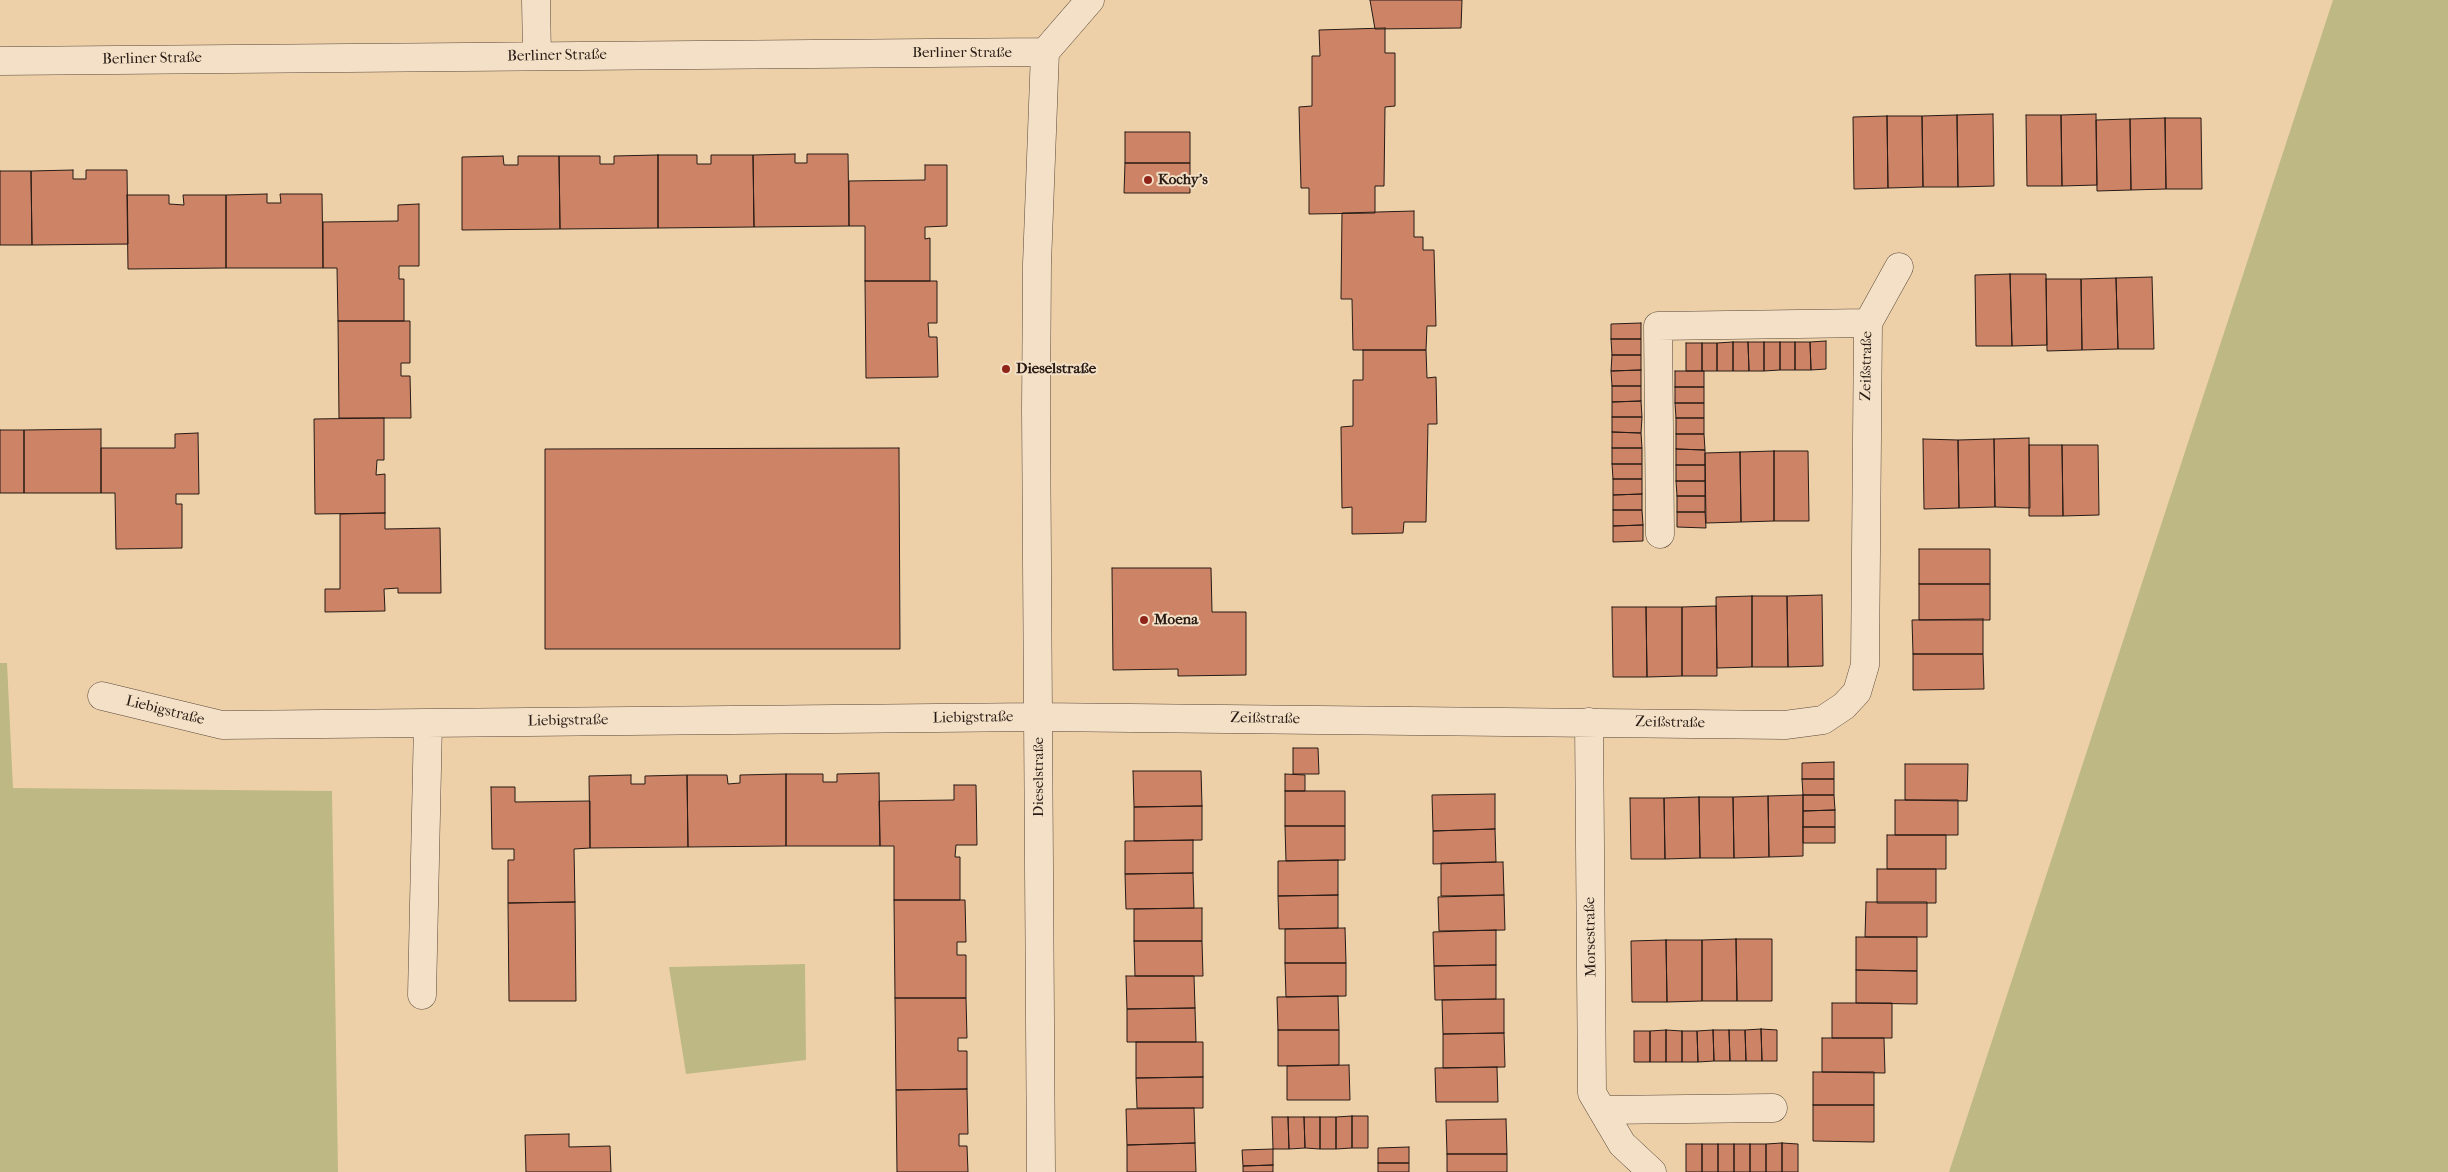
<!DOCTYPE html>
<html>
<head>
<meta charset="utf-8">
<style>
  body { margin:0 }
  canvas { display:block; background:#edd0a8 }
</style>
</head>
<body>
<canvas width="2448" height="1172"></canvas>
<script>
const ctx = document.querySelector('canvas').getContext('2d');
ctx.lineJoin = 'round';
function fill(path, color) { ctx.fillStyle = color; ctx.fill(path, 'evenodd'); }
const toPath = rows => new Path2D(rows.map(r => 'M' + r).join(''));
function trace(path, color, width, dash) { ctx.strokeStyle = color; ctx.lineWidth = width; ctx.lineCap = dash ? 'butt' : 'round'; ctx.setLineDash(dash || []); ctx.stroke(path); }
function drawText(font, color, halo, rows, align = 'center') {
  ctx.font = font + ' "IM FELL French Canon",serif'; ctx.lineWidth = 4; ctx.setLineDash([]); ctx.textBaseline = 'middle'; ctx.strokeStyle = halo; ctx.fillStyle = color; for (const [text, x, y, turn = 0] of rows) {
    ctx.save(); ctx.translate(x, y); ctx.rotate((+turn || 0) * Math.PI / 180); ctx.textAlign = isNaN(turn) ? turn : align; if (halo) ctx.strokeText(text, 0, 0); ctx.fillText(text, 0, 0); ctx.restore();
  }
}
fill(toPath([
  [2333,0,2448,0,2448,1172,1949,1172],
  [0,663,7,663,13,788,332,791,338,1172,0,1172],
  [805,964,806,1060,686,1074,669,967]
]), '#beb984');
const building = toPath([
  [1370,0,1462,0,1461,28,1375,29,1370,0],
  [1385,28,1385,53,1395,53,1395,106,1385,107,1384,186,1375,186,1375,213,1309,214,1309,188,1301,188,1299,107,1312,106,1312,56,1320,56,1319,30,1385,28],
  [1993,114,1994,186,1958,187,1957,115,1993,114],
  [2096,114,2097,185,2062,186,2061,115,2096,114],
  [1957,115,1958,187,1923,187,1922,116,1957,115],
  [2026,115,2061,115,2062,186,2027,186,2026,115],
  [1887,116,1922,116,1923,187,1888,188,1887,116],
  [1887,116,1888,188,1854,189,1853,117,1887,116],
  [2165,118,2166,189,2131,190,2130,119,2165,118],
  [2165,118,2201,118,2202,189,2166,189,2165,118],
  [2130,119,2131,190,2097,191,2096,120,2130,119],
  [1125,132,1190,132,1190,163,1125,163,1125,132],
  [795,154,795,163,807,163,807,154,848,154,849,226,754,227,753,155,795,154],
  [658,155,658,228,560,229,559,156,600,156,600,164,614,164,614,156,658,155],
  [658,155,697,155,697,164,711,164,711,155,753,155,754,227,658,228,658,155],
  [503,156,504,165,518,165,518,156,559,156,560,229,462,230,462,157,503,156],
  [1125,163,1190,163,1190,193,1124,193,1125,163],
  [925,165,947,165,947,226,925,227,925,239,930,238,930,281,865,281,865,226,849,226,849,181,925,180,925,165],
  [73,170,73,179,86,179,86,170,127,170,128,244,32,245,31,171,73,170],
  [0,171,31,171,32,245,0,245,0,171],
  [267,194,267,203,281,203,280,194,322,194,323,268,226,268,226,195,267,194],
  [127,195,169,195,169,204,184,205,183,195,226,195,226,268,128,269,127,195],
  [419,204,419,266,399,266,399,279,404,279,404,321,338,321,337,268,323,268,323,222,398,221,398,205,419,204],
  [1414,211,1414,237,1423,237,1423,250,1434,250,1436,326,1427,326,1426,350,1353,350,1352,299,1341,299,1342,213,1414,211],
  [2010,274,2012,346,1976,346,1975,275,2010,274],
  [2010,274,2046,274,2047,345,2012,346,2010,274],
  [2152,277,2154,349,2118,349,2116,278,2152,277],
  [2116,278,2118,349,2082,350,2081,279,2116,278],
  [2046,279,2081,279,2082,350,2047,351,2046,279],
  [865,281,937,281,937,323,928,323,929,337,937,337,938,377,866,378,865,281],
  [338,321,410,321,410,363,401,363,401,376,410,376,411,418,339,418,338,321],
  [1641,323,1641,339,1611,339,1611,324,1641,323],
  [1611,339,1641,339,1641,355,1612,355,1611,339],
  [1826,341,1826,369,1811,370,1810,342,1826,341],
  [1733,342,1733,371,1717,371,1717,343,1733,342],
  [1733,342,1748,342,1749,371,1733,371,1733,342],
  [1748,342,1764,342,1764,371,1749,371,1748,342],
  [1764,342,1780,342,1780,370,1764,371,1764,342],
  [1780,342,1795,342,1795,370,1780,370,1780,342],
  [1795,342,1810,342,1811,370,1795,370,1795,342],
  [1686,343,1702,343,1702,371,1686,371,1686,343],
  [1702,343,1717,343,1717,371,1702,371,1702,343],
  [1363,350,1426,350,1427,378,1436,377,1437,424,1428,424,1426,522,1404,522,1403,533,1352,534,1352,507,1342,508,1341,427,1353,426,1353,380,1363,380,1363,350],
  [1612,355,1641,355,1641,370,1611,371,1612,355],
  [1641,370,1641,386,1612,386,1611,371,1641,370],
  [1675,371,1704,371,1704,387,1675,387,1675,371],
  [1612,386,1641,386,1641,401,1612,402,1612,386],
  [1675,387,1704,387,1704,403,1675,403,1675,387],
  [1641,401,1642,417,1612,417,1612,402,1641,401],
  [1675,403,1704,403,1704,418,1676,418,1675,403],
  [1612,417,1642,417,1641,433,1612,432,1612,417],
  [384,418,384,460,377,460,376,475,385,474,385,513,315,514,314,419,384,418],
  [1676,418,1704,418,1704,434,1676,434,1676,418],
  [101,429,101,493,24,493,24,430,101,429],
  [0,430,24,430,24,493,0,493,0,430],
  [1612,432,1641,433,1642,448,1612,448,1612,432],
  [198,433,199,494,176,494,176,504,182,504,182,548,116,549,115,493,101,493,101,448,175,448,175,434,198,433],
  [1676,434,1704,434,1705,450,1676,449,1676,434],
  [2029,438,2030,508,1995,507,1994,439,2029,438],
  [1923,439,1958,440,1959,508,1924,509,1923,439],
  [1994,439,1995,507,1959,508,1958,440,1994,439],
  [2029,445,2062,445,2063,516,2029,516,2029,445],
  [2062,445,2098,445,2099,515,2063,516,2062,445],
  [899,448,900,649,545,649,545,449,899,448],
  [1612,448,1642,448,1642,464,1612,464,1612,448],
  [1676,449,1705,450,1705,465,1676,465,1676,449],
  [1774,451,1774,521,1741,522,1740,452,1774,451],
  [1774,451,1808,451,1809,521,1774,521,1774,451],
  [1740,452,1741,522,1706,523,1705,453,1740,452],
  [1612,464,1642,464,1642,479,1613,479,1612,464],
  [1676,465,1705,465,1705,481,1676,481,1676,465],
  [1613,479,1642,479,1642,494,1613,495,1613,479],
  [1676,481,1705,481,1705,496,1677,496,1676,481],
  [1642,494,1642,510,1613,510,1613,495,1642,494],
  [1677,496,1705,496,1705,512,1677,512,1677,496],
  [1613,510,1642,510,1643,525,1613,526,1613,510],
  [1677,512,1705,512,1706,528,1677,527,1677,512],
  [385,513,385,529,440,528,441,593,398,593,398,588,384,589,385,611,325,612,325,589,340,589,340,514,385,513],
  [1643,525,1643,541,1613,542,1613,526,1643,525],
  [1919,549,1990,549,1990,584,1919,584,1919,549],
  [1112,568,1211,568,1212,612,1246,612,1246,675,1178,676,1178,669,1113,670,1112,568],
  [1919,584,1990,584,1990,620,1919,620,1919,584],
  [1822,595,1823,666,1788,667,1787,596,1822,595],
  [1752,596,1787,596,1788,667,1752,667,1752,596],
  [1752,596,1752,667,1717,668,1716,597,1752,596],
  [1716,606,1717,676,1682,676,1682,607,1716,606],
  [1612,607,1646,607,1647,677,1613,677,1612,607],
  [1646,607,1682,607,1682,676,1647,677,1646,607],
  [1983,619,1983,654,1913,654,1912,620,1983,619],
  [1913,654,1983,654,1984,689,1913,690,1913,654],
  [1293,748,1318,748,1319,774,1293,774,1293,748],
  [1834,762,1834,779,1802,779,1802,763,1834,762],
  [1905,764,1968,764,1967,801,1905,800,1905,764],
  [1133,771,1201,771,1202,806,1134,807,1133,771],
  [879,773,880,846,786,846,786,774,823,774,823,782,837,782,837,774,879,773],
  [786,774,786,846,688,847,687,775,727,775,728,784,740,783,740,775,786,774],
  [1285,774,1305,775,1305,791,1285,791,1285,774],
  [631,775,631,784,645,784,645,776,687,775,688,847,590,848,589,776,631,775],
  [1802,779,1834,779,1834,795,1803,795,1802,779],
  [954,785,976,785,977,845,956,845,955,857,960,857,960,900,894,900,894,846,880,846,879,801,954,800,954,785],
  [491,787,515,787,515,802,590,801,590,848,574,849,575,902,508,903,508,860,514,860,514,849,492,849,491,787],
  [1285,791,1345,791,1345,826,1285,826,1285,791],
  [1495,794,1495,829,1433,831,1432,795,1495,794],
  [1803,795,1803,856,1769,857,1768,796,1803,795],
  [1803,795,1834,795,1835,810,1803,811,1803,795],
  [1768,796,1769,857,1734,858,1733,797,1768,796],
  [1699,797,1733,797,1734,858,1700,858,1699,797],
  [1699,797,1700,858,1665,859,1664,798,1699,797],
  [1630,798,1664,798,1665,859,1631,859,1630,798],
  [1895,800,1958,800,1958,835,1895,835,1895,800],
  [1202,806,1202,840,1134,841,1134,807,1202,806],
  [1835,810,1835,827,1803,827,1803,811,1835,810],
  [1285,826,1345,826,1345,860,1286,861,1285,826],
  [1803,827,1835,827,1835,843,1803,843,1803,827],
  [1495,829,1496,862,1433,864,1433,831,1495,829],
  [1887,835,1946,835,1946,869,1887,869,1887,835],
  [1193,840,1193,873,1125,874,1125,841,1193,840],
  [1338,860,1338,895,1278,896,1278,861,1338,860],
  [1503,862,1504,895,1441,896,1441,863,1503,862],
  [1877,869,1936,869,1936,903,1877,903,1877,869],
  [1193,873,1194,908,1126,909,1125,874,1193,873],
  [1338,895,1338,928,1279,929,1278,896,1338,895],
  [1504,895,1505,930,1439,931,1438,897,1504,895],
  [894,900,965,900,966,942,957,942,957,955,966,955,966,998,895,998,894,900],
  [575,902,576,1001,509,1001,508,903,575,902],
  [1866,902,1927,902,1927,937,1865,937,1866,902],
  [1202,908,1202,941,1134,941,1134,909,1202,908],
  [1345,928,1346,963,1285,963,1285,929,1345,928],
  [1496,930,1496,965,1434,966,1433,932,1496,930],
  [1856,937,1917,937,1917,971,1856,970,1856,937],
  [1736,939,1772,939,1772,1001,1737,1001,1736,939],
  [1736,939,1737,1001,1702,1001,1702,940,1736,939],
  [1666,940,1702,940,1702,1001,1667,1002,1666,940],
  [1666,940,1667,1002,1632,1002,1631,941,1666,940],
  [1134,941,1202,941,1203,976,1135,976,1134,941],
  [1285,963,1346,963,1346,996,1286,997,1285,963],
  [1496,965,1496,999,1435,1000,1434,966,1496,965],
  [1856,970,1917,971,1917,1004,1856,1003,1856,970],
  [1126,976,1194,976,1195,1008,1127,1009,1126,976],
  [1338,996,1339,1030,1278,1030,1277,997,1338,996],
  [895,998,966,998,967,1038,958,1038,958,1051,967,1051,967,1089,896,1090,895,998],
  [1504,999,1504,1033,1443,1034,1442,1000,1504,999],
  [1832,1003,1892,1003,1892,1038,1832,1038,1832,1003],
  [1195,1008,1196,1042,1127,1042,1127,1009,1195,1008],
  [1761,1029,1777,1030,1777,1061,1762,1061,1761,1029],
  [1761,1029,1762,1061,1746,1061,1745,1030,1761,1029],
  [1278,1030,1339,1030,1339,1065,1278,1066,1278,1030],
  [1666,1030,1682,1031,1682,1062,1666,1062,1666,1030],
  [1666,1030,1666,1062,1650,1062,1650,1031,1666,1030],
  [1713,1030,1729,1030,1730,1061,1714,1061,1713,1030],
  [1713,1030,1714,1061,1698,1062,1697,1031,1713,1030],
  [1729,1030,1745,1030,1746,1061,1730,1061,1729,1030],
  [1634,1031,1650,1031,1650,1062,1634,1062,1634,1031],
  [1682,1031,1697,1031,1698,1062,1682,1062,1682,1031],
  [1504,1033,1505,1067,1443,1068,1443,1034,1504,1033],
  [1822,1038,1884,1038,1885,1073,1822,1072,1822,1038],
  [1136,1042,1203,1042,1203,1077,1136,1078,1136,1042],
  [1349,1065,1350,1100,1287,1100,1287,1066,1349,1065],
  [1497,1067,1498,1102,1436,1102,1435,1068,1497,1067],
  [1813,1072,1874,1072,1874,1105,1813,1105,1813,1072],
  [1203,1077,1203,1108,1137,1108,1136,1078,1203,1077],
  [967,1089,968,1134,959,1134,959,1146,967,1146,968,1172,897,1172,896,1090,967,1089],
  [1813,1105,1874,1105,1874,1142,1813,1141,1813,1105],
  [1194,1108,1195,1143,1127,1145,1126,1109,1194,1108],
  [1352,1116,1368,1116,1368,1148,1352,1148,1352,1116],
  [1352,1116,1352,1148,1336,1149,1336,1117,1352,1116],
  [1272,1117,1288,1117,1289,1149,1273,1149,1272,1117],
  [1288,1117,1304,1117,1305,1148,1289,1149,1288,1117],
  [1304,1117,1320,1117,1320,1149,1305,1148,1304,1117],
  [1320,1117,1336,1117,1336,1149,1320,1149,1320,1117],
  [1506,1119,1507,1154,1447,1154,1446,1120,1506,1119],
  [569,1134,569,1147,610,1146,611,1172,526,1172,525,1135,569,1134],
  [1195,1143,1196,1172,1127,1172,1127,1145,1195,1143],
  [1782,1143,1798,1144,1798,1172,1782,1172,1782,1143],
  [1782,1143,1782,1172,1766,1172,1766,1144,1782,1143],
  [1686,1144,1702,1144,1702,1172,1686,1172,1686,1144],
  [1702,1144,1718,1144,1718,1172,1702,1172,1702,1144],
  [1718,1144,1734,1144,1734,1172,1718,1172,1718,1144],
  [1734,1144,1750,1144,1750,1172,1734,1172,1734,1144],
  [1750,1144,1766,1144,1766,1172,1750,1172,1750,1144],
  [1409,1147,1409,1163,1378,1163,1378,1148,1409,1147],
  [1273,1149,1273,1165,1243,1166,1242,1150,1273,1149],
  [1447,1154,1507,1154,1507,1172,1447,1172,1447,1154],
  [1378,1163,1409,1163,1409,1172,1378,1172,1378,1163],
  [1273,1165,1273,1172,1243,1172,1243,1166,1273,1165]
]);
fill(building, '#cc8366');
trace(building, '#281b15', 1);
const minor = toPath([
  [536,0,537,56],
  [0,61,1045,52,1090,0],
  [1660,534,1658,326,1868,323],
  [102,696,222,725,1038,717,1785,725,1823,720,1844,706,1857,692,1865,665,1868,323,1899,267],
  [1589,722,1592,1093,1622,1144,1652,1172],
  [422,995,428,723],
  [1602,1110,1773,1108],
  [1041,1172,1036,409,1037,264,1045,52]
]);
trace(minor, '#59483a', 29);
trace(minor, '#f3e0c6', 28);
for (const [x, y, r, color] of [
  [1148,180,5,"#8f2418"],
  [1006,369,5,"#8f2418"],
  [1144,620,5,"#8f2418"]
]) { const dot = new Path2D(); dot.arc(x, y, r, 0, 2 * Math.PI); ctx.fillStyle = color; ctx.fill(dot); trace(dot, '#f3e0c6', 2); }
drawText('15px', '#281b15', '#f3e0c6', [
  ["Berliner Straße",962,53],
  ["Berliner Straße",557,56,-1],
  ["Berliner Straße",152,59,-1],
  ["Zeißstraße",1867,366,-89],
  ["Liebigstraße",165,711,14],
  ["Liebigstraße",973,718,-1],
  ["Zeißstraße",1265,719,1],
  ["Liebigstraße",568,721,-1],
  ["Zeißstraße",1670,723,1],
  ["Dieselstraße",1039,777,-90],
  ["Morsestraße",1591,937,-91]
]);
drawText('bold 15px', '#281b15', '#f3e0c6', [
  ["Kochy's",1158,180],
  ["Dieselstraße",1016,369],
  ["Moena",1154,620]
], 'left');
</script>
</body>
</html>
